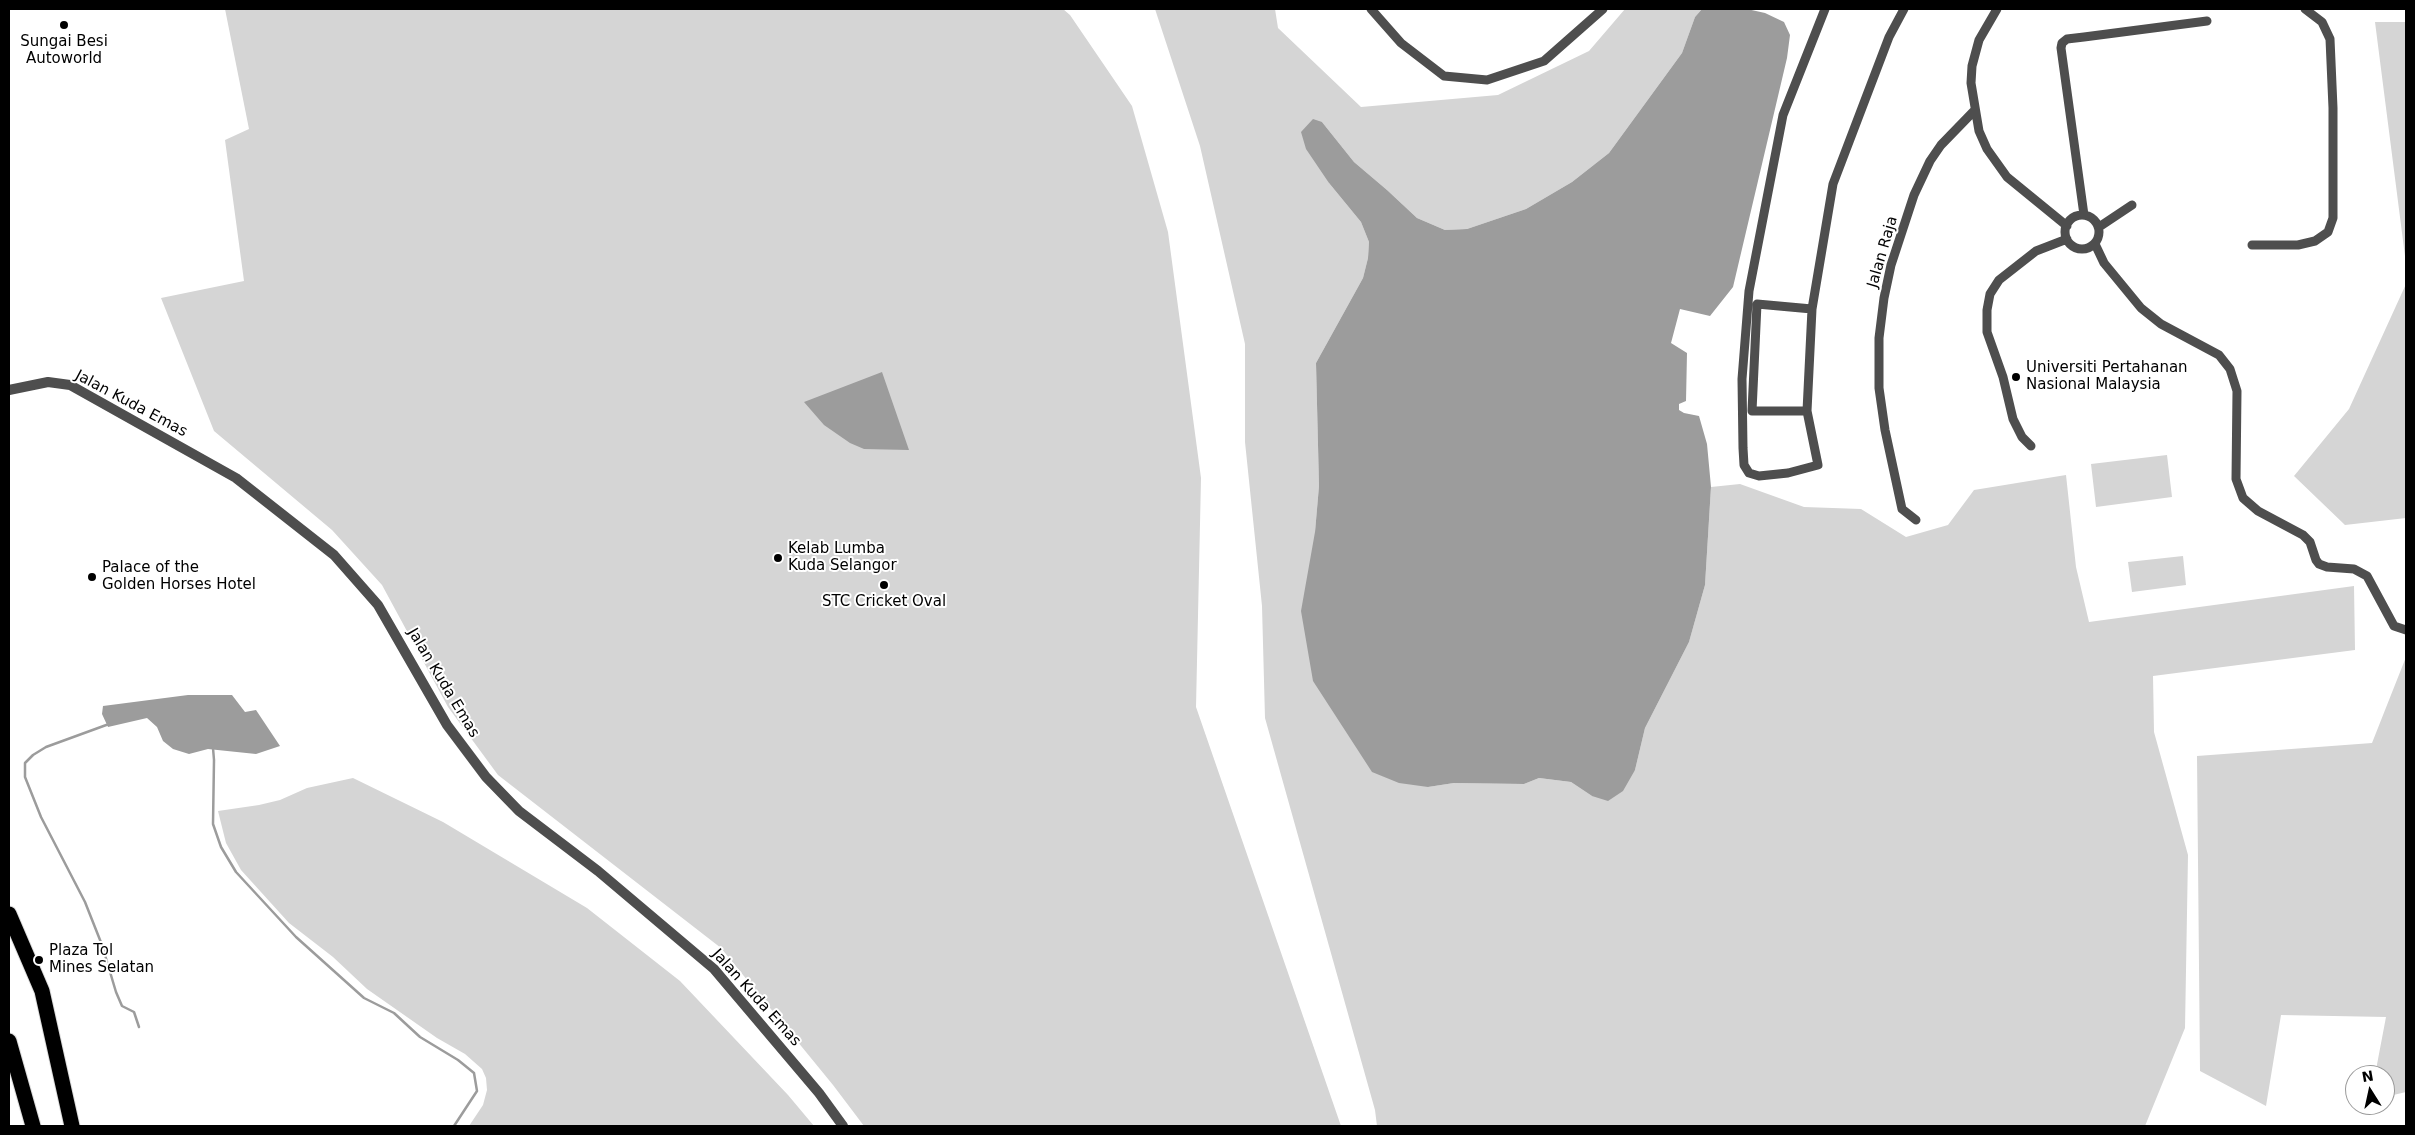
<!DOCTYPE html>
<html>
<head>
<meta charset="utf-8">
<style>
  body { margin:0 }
  #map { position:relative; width:2415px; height:1135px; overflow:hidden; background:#fff; font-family:"DejaVu Sans",sans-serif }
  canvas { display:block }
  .frame { position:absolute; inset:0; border:10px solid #000; pointer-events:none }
  .north { position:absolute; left:2345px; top:1065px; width:50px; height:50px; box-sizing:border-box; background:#fff; border:1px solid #999; border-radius:50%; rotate:350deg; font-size:14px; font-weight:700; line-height:20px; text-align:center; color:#000 }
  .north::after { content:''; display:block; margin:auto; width:18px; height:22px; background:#000; clip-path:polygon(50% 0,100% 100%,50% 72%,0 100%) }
</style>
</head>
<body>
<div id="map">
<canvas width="2415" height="1135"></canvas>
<div class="frame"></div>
<div class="north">N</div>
</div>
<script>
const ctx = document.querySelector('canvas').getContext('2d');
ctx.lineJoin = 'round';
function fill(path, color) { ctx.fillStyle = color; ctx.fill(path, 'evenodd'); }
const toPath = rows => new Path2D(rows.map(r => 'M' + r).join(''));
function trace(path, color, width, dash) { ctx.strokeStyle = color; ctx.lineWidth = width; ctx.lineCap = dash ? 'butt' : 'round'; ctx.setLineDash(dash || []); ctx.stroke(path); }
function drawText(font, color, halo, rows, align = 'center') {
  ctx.font = font + ' "DejaVu Sans",sans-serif'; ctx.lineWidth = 4; ctx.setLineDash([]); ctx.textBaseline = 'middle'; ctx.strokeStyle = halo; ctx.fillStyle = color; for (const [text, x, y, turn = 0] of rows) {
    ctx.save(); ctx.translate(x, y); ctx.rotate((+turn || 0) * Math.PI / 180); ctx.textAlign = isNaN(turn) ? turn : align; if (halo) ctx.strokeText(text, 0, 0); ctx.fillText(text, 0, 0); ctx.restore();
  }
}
fill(toPath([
  [225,9,1063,9,1070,15,1132,106,1168,232,1201,478,1196,707,1341,1126,864,1126,833,1085,721,948,498,775,448,707,382,585,332,530,214,431,161,298,244,281,225,140,249,129],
  [1155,9,1275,9,1278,28,1361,107,1498,95,1589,51,1625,9,1702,9,1695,17,1682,53,1609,153,1572,182,1526,209,1467,229,1445,230,1417,218,1387,190,1354,162,1322,122,1329,183,1361,222,1369,242,1368,258,1363,278,1316,363,1319,486,1315,532,1428,787,1454,783,1524,784,1539,778,1571,782,1592,796,1635,770,1645,728,1689,642,1705,585,1711,487,1740,484,1804,507,1861,509,1906,537,1948,525,1974,490,2066,475,2076,567,2089,622,2354,586,2355,650,2153,676,2154,732,2188,855,2185,1028,2145,1126,1377,1126,1375,1110,1265,718,1262,606,1245,442,1245,344,1200,146],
  [2375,22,2406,22,2406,264],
  [2406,284,2406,518,2345,525,2294,476,2349,409],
  [2167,455,2172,497,2096,507,2091,464],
  [2183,556,2186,585,2132,592,2128,562],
  [2406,657,2406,1092,2385,1097,2385,1075,2375,1075,2386,1017,2281,1015,2266,1106,2200,1071,2197,756,2372,743],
  [353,778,443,822,587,908,680,981,788,1095,814,1126,469,1126,483,1105,487,1090,486,1078,482,1069,465,1054,437,1038,367,989,333,957,289,923,241,870,226,843,218,811,259,805,280,800,307,788]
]), '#d5d5d5');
fill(toPath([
  [1702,9,1747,9,1765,13,1784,22,1790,35,1787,58,1733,287,1710,316,1680,309,1671,343,1687,353,1686,401,1679,404,1679,410,1684,413,1699,416,1707,444,1711,487,1705,585,1689,642,1645,728,1635,770,1623,791,1608,801,1592,796,1571,782,1539,778,1524,784,1454,783,1428,787,1399,783,1372,772,1313,681,1301,611,1315,532,1319,486,1316,363,1363,278,1368,258,1369,242,1361,222,1329,183,1306,149,1301,132,1313,119,1322,122,1354,162,1387,190,1417,218,1445,230,1467,229,1526,209,1572,182,1609,153,1682,53,1695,17],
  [882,372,909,450,864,449,850,443,824,425,804,402],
  [188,695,232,695,245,712,256,710,280,746,256,754,208,749,189,754,173,749,163,741,157,727,147,718,108,727,102,714,103,706]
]), '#9c9c9c');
trace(toPath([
  [109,724,46,747,33,755,25,763,25,777,41,817,85,902,102,945,116,992,122,1006,134,1012,139,1027],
  [213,748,214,760,213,824,221,847,236,872,296,937,364,998,394,1013,420,1037,458,1060,474,1073,477,1091,454,1126]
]), '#9c9c9c', 2.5);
const motorway = toPath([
  [9,914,42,991,72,1126],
  [9,1041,33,1126]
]);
trace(motorway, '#dbdbdb', 17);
trace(toPath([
  [1371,9,1401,43,1444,76,1487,80,1544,61,1603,9],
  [1825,9,1783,115,1749,291,1742,379,1743,448,1744,465,1749,473,1759,476,1788,473,1818,465,1807,411,1812,309,1833,184,1889,37,1904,9],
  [1997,9,1979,40,1972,66,1971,83,1979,131,1987,149,2007,177,2067,226],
  [2084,215,2061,48,2062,43,2067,39,2084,37,2207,21],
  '2065 232a17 17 0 1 1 34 0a17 17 0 1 1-34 0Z',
  [2099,227,2132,205],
  [2095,244,2104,263,2141,308,2161,324,2219,355,2230,369,2237,391,2236,479,2243,498,2258,511,2303,535,2310,542,2316,560,2319,564,2327,567,2354,569,2367,576,2394,626,2406,630],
  [2252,245,2298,245,2315,241,2328,232,2333,218,2333,108,2330,39,2322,22,2305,9],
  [1807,411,1752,411,1757,304,1812,309],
  [2031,446,2022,437,2013,419,2003,377,1987,332,1987,310,1990,294,1999,280,2036,251,2067,239],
  [1916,520,1902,509,1885,430,1879,388,1879,338,1884,298,1891,265,1914,195,1930,161,1941,145,1974,111]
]), '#4e4e4e', 9);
trace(toPath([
  [9,390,48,382,70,385,236,478,334,555,378,605,447,725,486,777,519,811,598,871,714,969,819,1093,843,1126]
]), '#4e4e4e', 10);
trace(motorway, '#000', 15);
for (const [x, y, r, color] of [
  [64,25,5,"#000"],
  [2016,377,5,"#000"],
  [778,558,5,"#000"],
  [92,577,5,"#000"],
  [884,585,5,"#000"],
  [39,960,5,"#000"]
]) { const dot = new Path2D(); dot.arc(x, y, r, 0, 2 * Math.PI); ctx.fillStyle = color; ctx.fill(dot); trace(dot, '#fff', 2); }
drawText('15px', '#000', '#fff', [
  ["Sungai Besi",64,42,"center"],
  ["Autoworld",64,59,"center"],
  ["Universiti Pertahanan",2026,368],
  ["Nasional Malaysia",2026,385],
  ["Kelab Lumba",788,549],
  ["Kuda Selangor",788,566],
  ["Palace of the",102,568],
  ["Golden Horses Hotel",102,585],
  ["STC Cricket Oval",884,602,"center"],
  ["Plaza Tol",49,951],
  ["Mines Selatan",49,968]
], 'left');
drawText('15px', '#000', '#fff', [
  ["Jalan Raja",1883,252,-74],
  ["Jalan Kuda Emas",131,404,28],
  ["Jalan Kuda Emas",443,683,59],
  ["Jalan Kuda Emas",756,998,48]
]);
</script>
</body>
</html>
